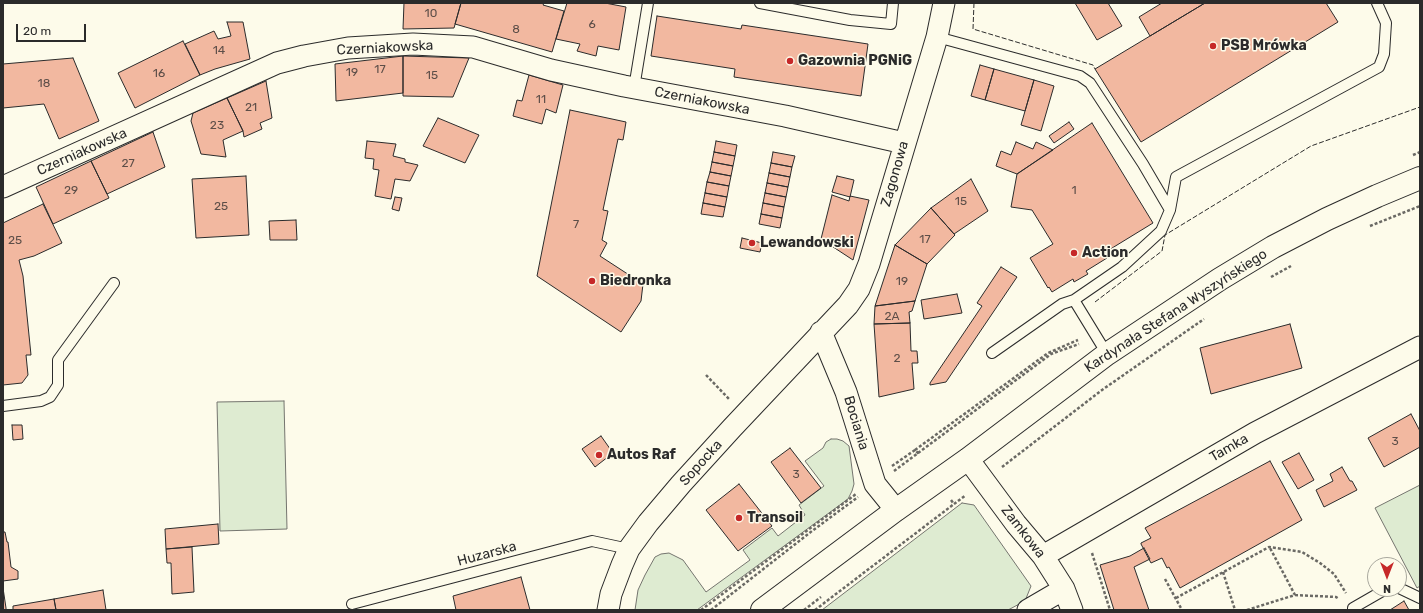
<!DOCTYPE html>
<html>
<head>
<meta charset="utf-8">
<style>
  body { margin:0 }
  #map { position:relative; width:1423px; height:613px; overflow:hidden; background:#fdfbea; font-family:Rubik,sans-serif }
  canvas { display:block }
  .frame { position:absolute; inset:0; border:4px solid #2b2b2b; pointer-events:none }
  .north { position:absolute; left:1367px; top:557px; width:40px; height:40px; box-sizing:border-box; background:#fdfbea; border:1px solid #a9a89e; border-radius:50%; rotate:180deg; font-size:11px; font-weight:700; line-height:16px; text-align:center; color:#2b2b2b }
  .north::after { content:''; display:block; margin:auto; width:14px; height:18px; background:#c62828; clip-path:polygon(50% 0,100% 100%,50% 72%,0 100%) }
  .scale { position:absolute; left:16px; top:24px; width:70px; height:18px; box-sizing:border-box; border:2px solid #2b2b2b; border-top:0; padding-left:5px; font-size:12px; line-height:14px; white-space:nowrap; color:#2b2b2b; -webkit-text-stroke:3px #fdfbea; paint-order:stroke }
</style>
</head>
<body>
<div id="map">
<canvas width="1423" height="613"></canvas>
<div class="frame"></div>
<div class="north">N</div>
<div class="scale">20 m</div>
</div>
<script>
const ctx = document.querySelector('canvas').getContext('2d');
ctx.lineJoin = 'round';
function fill(path, color) { ctx.fillStyle = color; ctx.fill(path, 'evenodd'); }
const toPath = rows => new Path2D(rows.map(r => 'M' + r).join(''));
function trace(path, color, width, dash) { ctx.strokeStyle = color; ctx.lineWidth = width; ctx.lineCap = dash ? 'butt' : 'round'; ctx.setLineDash(dash || []); ctx.stroke(path); }
function drawText(font, color, halo, rows, align = 'center') {
  ctx.font = font + ' Rubik,sans-serif'; ctx.lineWidth = 3; ctx.setLineDash([]); ctx.textBaseline = 'middle'; ctx.strokeStyle = halo; ctx.fillStyle = color; for (const [text, x, y, turn = 0] of rows) {
    ctx.save(); ctx.translate(x, y); ctx.rotate((+turn || 0) * Math.PI / 180); ctx.textAlign = isNaN(turn) ? turn : align; if (halo) ctx.strokeText(text, 0, 0); ctx.fillText(text, 0, 0); ctx.restore();
  }
}
const green = toPath([
  [284,401,287,529,220,531,217,402,284,401],
  [831,439,837,439,843,441,849,446,854,484,852,491,848,499,697,610,635,610,638,590,645,575,655,557,661,554,669,553,683,560,706,592,750,560,743,550,772,528,778,536,805,515,799,505,824,486,805,461,823,448,826,442,831,439],
  [1420,485,1420,586,1417,588,1375,508,1420,485],
  [962,503,974,505,1031,586,1025,601,1008,610,822,610,962,503]
]);
fill(green, '#deebd1');
trace(green, '#74746e', 1);
const building = toPath([
  [404,3,461,3,454,28,403,29,404,3],
  [461,3,544,3,543,5,564,11,552,52,455,24,461,3],
  [567,3,605,3,626,7,619,50,598,46,596,56,577,51,580,44,556,39,567,3],
  [1075,3,1108,3,1122,26,1097,40,1075,3],
  [1162,3,1205,3,1150,36,1139,17,1162,3],
  [1205,3,1326,3,1338,22,1141,142,1095,69,1205,3],
  [657,16,741,29,742,25,868,44,861,96,734,77,735,69,651,56,657,16],
  [227,22,243,22,250,59,215,69,200,75,185,44,214,31,218,39,231,36,227,22],
  [183,41,200,75,135,108,118,73,183,41],
  [403,56,469,58,453,97,403,96,403,56],
  [403,56,403,93,336,101,335,64,403,56],
  [73,58,99,121,59,139,44,104,3,108,3,64,73,58],
  [980,65,994,69,985,100,971,96,980,65],
  [994,69,1034,80,1025,111,985,100,994,69],
  [529,75,563,85,556,113,546,109,542,124,513,116,517,100,522,101,529,75],
  [1034,80,1054,86,1041,131,1021,125,1034,80],
  [266,81,272,118,260,123,262,129,244,137,243,131,227,98,266,81],
  [227,98,243,131,223,140,226,157,201,154,191,121,193,113,227,98],
  [570,110,626,122,623,140,618,139,603,210,608,211,602,240,607,243,600,256,643,284,641,301,621,332,537,276,570,110],
  [438,118,479,135,465,163,423,146,438,118],
  [1069,122,1074,129,1054,143,1049,136,1069,122],
  [1092,123,1153,223,1104,253,1107,258,1086,271,1088,274,1074,282,1073,279,1052,292,1049,287,1048,288,1030,258,1053,244,1032,210,1011,207,1017,174,1092,123],
  [153,132,165,167,107,194,91,161,153,132],
  [367,141,396,144,393,156,405,159,405,162,418,165,410,181,395,179,391,199,375,196,379,170,373,169,374,159,365,158,367,141],
  [716,141,737,145,735,156,714,152,716,141],
  [1016,142,1033,149,1036,142,1053,150,1017,174,996,166,1001,151,1011,155,1016,142],
  [714,152,735,156,733,166,712,162,714,152],
  [773,152,795,156,792,167,771,163,773,152],
  [91,161,109,198,53,224,36,187,91,161],
  [712,162,733,166,731,176,710,172,712,162],
  [771,163,792,167,790,177,769,173,771,163],
  [710,172,731,176,729,186,707,182,710,172],
  [769,173,790,177,788,187,767,183,769,173],
  [246,176,249,235,196,238,192,179,246,176],
  [837,176,854,180,850,197,832,192,837,176],
  [971,179,988,211,954,234,931,208,971,179],
  [707,182,729,186,727,197,705,193,707,182],
  [767,183,788,187,786,197,765,193,767,183],
  [705,193,727,197,725,207,703,203,705,193],
  [765,193,786,197,784,207,763,203,765,193],
  [832,195,849,201,850,196,869,200,853,260,821,239,832,195],
  [395,197,402,198,399,211,392,209,395,197],
  [703,203,725,207,723,217,701,214,703,203],
  [763,203,784,207,782,218,761,214,763,203],
  [43,204,62,243,34,256,19,260,23,276,31,355,26,355,28,375,22,383,3,385,3,223,43,204],
  [931,208,955,235,927,264,895,245,931,208],
  [761,214,782,218,780,228,759,224,761,214],
  [296,220,297,240,270,240,269,221,296,220],
  [742,238,762,243,760,252,740,248,742,238],
  [895,245,927,264,915,301,875,306,895,245],
  [1001,267,1017,277,946,382,930,385,930,383,982,306,977,303,1001,267],
  [957,294,962,313,924,319,921,300,957,294],
  [915,301,912,311,909,312,910,323,874,324,875,306,915,301],
  [910,323,911,351,917,351,918,363,912,363,914,389,879,397,874,324,910,323],
  [1290,324,1302,368,1211,394,1200,348,1290,324],
  [1411,414,1420,431,1420,447,1384,467,1368,438,1411,414],
  [12,425,22,425,23,439,13,440,12,425],
  [601,436,613,453,595,467,582,449,601,436],
  [790,448,821,488,801,503,771,462,790,448],
  [1299,453,1314,480,1298,489,1282,462,1299,453],
  [1270,461,1302,520,1180,588,1169,567,1167,568,1162,558,1151,563,1141,544,1141,543,1151,538,1145,528,1270,461],
  [1342,467,1350,481,1352,481,1357,490,1324,507,1316,490,1333,481,1330,474,1342,467],
  [739,484,772,526,738,551,706,510,739,484],
  [218,524,219,544,166,549,165,529,218,524],
  [3,532,5,532,7,542,8,542,11,567,18,571,18,579,3,581,3,532],
  [192,547,194,592,172,594,171,563,167,563,166,549,192,547],
  [1144,548,1150,559,1134,567,1149,610,1114,610,1100,565,1130,556,1144,548],
  [521,577,530,610,456,610,453,596,521,577],
  [3,588,6,608,6,610,3,610,3,588],
  [103,590,106,610,56,610,54,599,103,590],
  [54,599,56,610,13,610,13,606,54,599],
  [1404,601,1409,610,1390,610,1404,601]
]);
fill(building, '#f2b8a0');
trace(building, '#2b2b2b', 1);
const service = toPath([
  [760,3,850,20,891,24,893,3],
  [937,37,1080,76,1090,83,1143,164,1170,210],
  [634,88,648,3],
  [1074,300,1107,354],
  [992,353,1062,304,1074,300,1122,267,1161,231,1170,210,1176,177,1379,67,1384,54,1386,23,1377,3],
  [3,406,41,401,50,397,58,385,58,360,114,283],
  [1399,588,1420,598],
  [352,604,592,541,629,549],
  [1353,610,1353,608,1386,589]
]);
const minor = toPath([
  [3,187,277,63,304,56,348,48,413,44,473,47,551,70,624,86,785,116,904,143],
  [821,332,846,392,875,484,896,510],
  [968,459,1016,524,1043,556,1064,589,1072,610],
  [1043,556,1255,433,1420,347],
  [608,610,611,594,622,565,629,549,648,523,681,484,732,428,848,305,859,289,869,264,937,37,944,3],
  [1028,610,1064,589]
]);
const secondary = toPath([
  [762,610,896,510,968,459,1107,354,1220,279,1273,247,1327,219,1377,196,1420,178]
]);
trace(service, '#2b2b2b', 12);
trace(minor, '#2b2b2b', 23);
trace(secondary, '#2b2b2b', 24);
trace(toPath([
  [1413,155,1420,152],
  [1370,226,1420,206],
  [1271,277,1291,266],
  [706,375,729,399],
  [915,450,1048,353,1078,340],
  [892,466,915,450,919,454],
  [1002,467,1102,390,1204,319],
  [894,471,1051,354,1079,344],
  [951,500,954,504,966,495],
  [1092,553,1110,610],
  [1223,572,1235,610],
  [1165,579,1182,610],
  [1295,595,1336,597,1339,599],
  [1176,598,1269,547,1302,552,1320,563,1334,574,1346,593],
  [701,610,856,494],
  [711,610,812,531,858,497],
  [804,610,821,597],
  [815,610,954,504],
  [1247,610,1295,595,1270,548]
]), '#6a6964', 2.5, [3, 2]);
trace(service, '#fdfbea', 10);
trace(minor, '#fdfbea', 21);
trace(secondary, '#fdfbea', 22);
trace(toPath([
  [974,3,973,29,1093,65,1095,69],
  [1095,302,1162,251,1165,235,1311,146,1420,107]
]), '#2b2b2b', 1, [5, 2]);
for (const [x, y, r, color] of [
  [1213,46,4,"#c62828"],
  [790,61,4,"#c62828"],
  [752,243,4,"#c62828"],
  [1074,253,4,"#c62828"],
  [592,281,4,"#c62828"],
  [599,455,4,"#c62828"],
  [739,518,4,"#c62828"]
]) { const dot = new Path2D(); dot.arc(x, y, r, 0, 2 * Math.PI); ctx.fillStyle = color; ctx.fill(dot); trace(dot, '#fdfbea', 1.5); }
drawText('12px', '#5d4e48', null, [
  ["10",431,14],
  ["6",592,25],
  ["8",516,30],
  ["14",219,51],
  ["17",380,70],
  ["19",352,73],
  ["16",159,74],
  ["15",432,76],
  ["18",44,84],
  ["11",541,100],
  ["21",251,108],
  ["23",217,126],
  ["27",128,164],
  ["29",71,191],
  ["1",1074,191],
  ["15",961,202],
  ["25",221,207],
  ["7",576,225],
  ["17",925,240],
  ["25",15,241],
  ["19",902,282],
  ["2A",892,317],
  ["2",897,359],
  ["3",1395,442],
  ["3",796,475]
]);
drawText('bold 14px', '#2b2b2b', '#fdfbea', [
  ["PSB Mrówka",1221,46],
  ["Gazownia PGNiG",798,61],
  ["Lewandowski",760,243],
  ["Action",1082,253],
  ["Biedronka",600,281],
  ["Autos Raf",607,455],
  ["Transoil",747,518]
], 'left');
drawText('14px', '#2b2b2b', '#fdfbea', [
  ["Czerniakowska",385,48,-3],
  ["Czerniakowska",702,101,11],
  ["Czerniakowska",82,152,-24],
  ["Zagonowa",895,174,-74],
  ["Kardynała Stefana Wyszyńskiego",1176,311,-33],
  ["Bociania",856,423,73],
  ["Tamka",1229,448,-30],
  ["Sopocka",701,463,-48],
  ["Zamkowa",1023,532,52],
  ["Huzarska",487,554,-15]
]);
</script>
</body>
</html>
